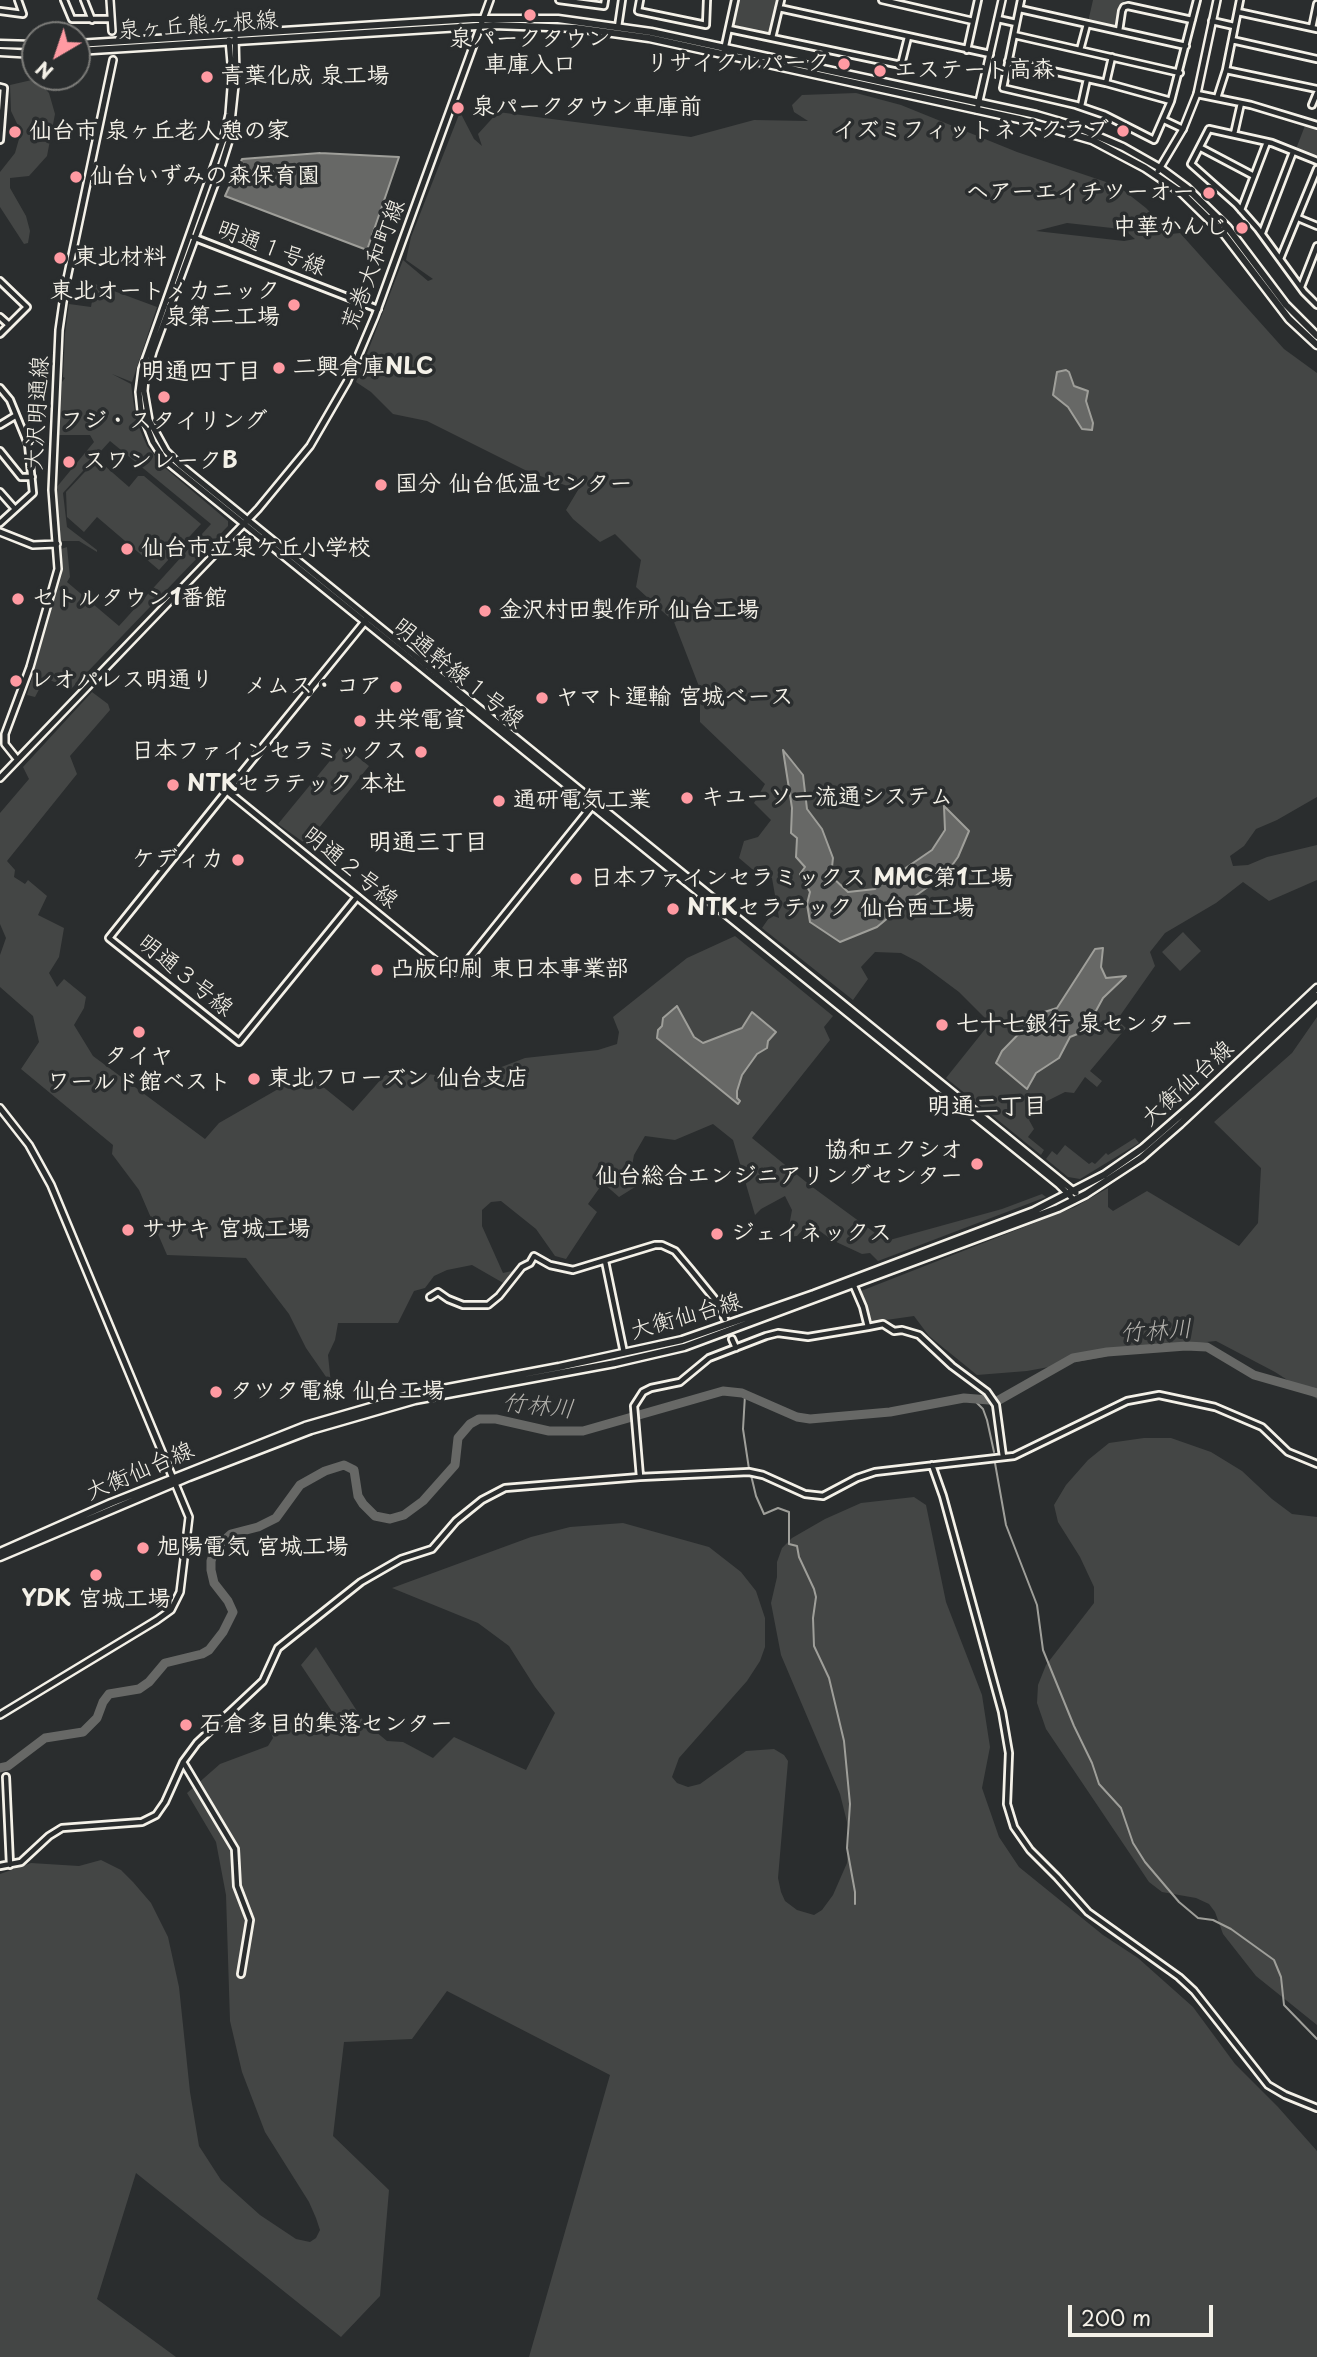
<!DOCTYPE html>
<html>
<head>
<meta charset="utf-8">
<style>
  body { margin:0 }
  #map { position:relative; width:1317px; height:2357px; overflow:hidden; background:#2a2d2e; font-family:"Playpen Sans",sans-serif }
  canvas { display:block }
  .north { position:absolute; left:21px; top:21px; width:70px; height:70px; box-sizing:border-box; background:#2a2d2e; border:2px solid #7b7b78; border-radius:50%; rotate:219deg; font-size:19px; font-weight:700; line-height:28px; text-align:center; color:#f4f1e8 }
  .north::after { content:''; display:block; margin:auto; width:24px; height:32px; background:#ff9aa2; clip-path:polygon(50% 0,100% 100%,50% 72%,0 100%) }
  .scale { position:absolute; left:1068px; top:2305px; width:145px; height:32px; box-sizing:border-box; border:4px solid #f4f1e8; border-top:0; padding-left:9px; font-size:21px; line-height:24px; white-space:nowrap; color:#f4f1e8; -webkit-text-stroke:5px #2a2d2e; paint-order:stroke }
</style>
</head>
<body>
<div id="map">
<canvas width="1317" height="2357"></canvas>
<div class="north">N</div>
<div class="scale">200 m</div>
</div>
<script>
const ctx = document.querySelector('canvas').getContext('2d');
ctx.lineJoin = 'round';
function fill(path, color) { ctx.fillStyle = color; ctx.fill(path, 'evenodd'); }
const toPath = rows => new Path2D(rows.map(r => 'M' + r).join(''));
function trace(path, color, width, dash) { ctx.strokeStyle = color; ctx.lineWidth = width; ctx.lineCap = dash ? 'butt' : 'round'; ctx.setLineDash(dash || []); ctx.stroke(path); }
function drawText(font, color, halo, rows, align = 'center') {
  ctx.font = font + ' "Playpen Sans","Klee One",sans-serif'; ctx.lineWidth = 7; ctx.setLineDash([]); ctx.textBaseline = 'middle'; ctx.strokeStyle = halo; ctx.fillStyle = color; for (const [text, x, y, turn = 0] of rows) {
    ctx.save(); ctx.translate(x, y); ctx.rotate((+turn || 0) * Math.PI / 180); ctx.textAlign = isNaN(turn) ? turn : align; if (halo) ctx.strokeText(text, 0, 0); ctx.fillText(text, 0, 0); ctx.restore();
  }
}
fill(toPath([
  [738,0,777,0,771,31,768,33,735,26,733,23],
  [1093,0,1125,0,1122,4,1115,28,1088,22],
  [36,79,49,93,55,114,47,156,29,176,10,178,10,188,26,216,30,231,28,243,24,244,0,207,0,172,15,153,21,132,11,111,10,85],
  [856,93,901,105,1017,152,1118,186,1146,208,1171,234,1180,233,1284,349,1317,373,1317,797,1277,820,1256,829,1244,846,1230,856,1233,866,1248,865,1267,857,1317,845,1317,880,1269,901,1243,882,1216,903,1165,933,1150,952,1155,966,1117,1020,1126,1028,1090,1071,1102,1081,1097,1087,1085,1077,1074,1093,1065,1092,1041,1104,1029,1120,1034,1129,1028,1137,1044,1150,1041,1155,946,1078,990,1023,959,992,920,963,901,953,875,952,861,967,868,979,853,1000,762,928,771,915,779,918,772,878,752,869,739,858,744,841,758,837,771,820,754,803,765,784,700,722,700,689,674,622,636,587,641,560,615,534,600,542,573,519,566,510,578,490,527,471,427,421,393,414,371,392,356,382,403,260,428,281,433,279,406,260,411,237,460,112,474,139,482,146,478,134,498,112,691,137,754,120,808,121,794,112,792,105,802,95],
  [1067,223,1112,228,1128,233,1135,239,1124,241,1036,231],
  [1306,123,1317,127,1317,157,1296,149],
  [95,284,157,307,132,382,112,374,131,384,136,420,147,446,164,467,228,521,228,526,71,689,45,678,35,697,27,695,62,574,61,549,67,547,70,577,67,582,119,626,211,524,110,441,63,493,67,527,97,550,97,552,79,541,60,541,56,488,94,442,90,435,59,435,62,382,65,378,63,377,65,334,69,304,91,307],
  [97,459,129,487,138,476,144,476,201,524,159,570,97,517,84,532,67,517,66,492],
  [92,692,108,704,110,710,70,756,77,774,7,861,15,870,14,877,25,884,28,880,47,896,38,915,64,928,59,957,49,973,57,987,64,979,86,997,84,1008,74,1025,93,1056,205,1139,219,1123,306,1073,353,1111,383,1077,393,1070,470,1079,525,1058,598,1050,617,1044,619,1032,613,1017,687,958,735,936,833,1016,824,1027,830,1040,752,1138,811,1186,886,1241,1002,1209,1042,1194,1046,1197,878,1261,870,1253,862,1254,832,1240,809,1223,797,1236,787,1237,792,1210,785,1196,761,1209,755,1215,733,1140,713,1124,675,1140,645,1136,634,1155,631,1171,635,1187,619,1197,603,1183,588,1204,597,1212,566,1259,555,1256,536,1229,501,1201,491,1202,482,1210,482,1226,503,1273,512,1271,524,1259,526,1261,505,1284,472,1265,447,1270,434,1276,425,1288,414,1291,398,1323,338,1323,335,1340,328,1355,331,1384,306,1348,289,1314,246,1258,167,1255,139,1190,112,1154,113,1145,21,1069,39,1042,33,1016,0,987,0,955,6,938,0,924,0,813,29,779,23,767],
  [343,745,369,766,306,844,278,824],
  [1183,932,1201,951,1180,971,1162,952],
  [1317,1017,1317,1399,1275,1372,1216,1341,1158,1347,1027,1371,977,1375,929,1336,914,1316,872,1322,861,1291,1075,1207,1108,1188,1108,1207,1113,1211,1147,1191,1239,1246,1258,1223,1261,1168,1214,1122,1292,1053],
  [1135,1138,1139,1143,1080,1179,1068,1177,1046,1159,1052,1151,1057,1155,1065,1145,1089,1164,1092,1162,1095,1164,1106,1153,1108,1155],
  [1144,1438,1171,1438,1211,1452,1242,1471,1272,1499,1292,1514,1317,1517,1317,2025,1256,1976,1223,1934,1215,1912,1209,1904,1196,1898,1162,1892,1149,1882,1046,1729,1037,1703,1038,1685,1046,1665,1094,1603,1094,1587,1080,1557,1058,1522,1054,1505,1066,1485,1088,1460,1109,1443],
  [914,1497,926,1505,946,1602,982,1695,990,1747,982,1788,999,1837,1019,1867,1103,1935,1138,1958,1193,2007,1235,2064,1278,2107,1317,2151,1317,2357,529,2357,610,2075,447,1991,412,2039,344,2042,333,2136,389,2190,380,2296,341,2337,136,2173,97,2299,176,2357,0,2357,0,1874,31,1863,79,1866,101,1860,121,1870,133,1882,151,1903,168,1937,179,1987,190,2092,199,2146,221,2180,260,2215,296,2239,310,2242,316,2238,320,2230,316,2218,309,2202,265,2132,242,2072,230,2021,226,1895,216,1842,187,1793,220,1764,268,1746,273,1738,268,1726,335,1716,301,1665,316,1647,364,1722,387,1741,403,1742,433,1758,454,1737,526,1770,555,1713,535,1687,509,1646,478,1623,392,1588,531,1537,570,1527,623,1523,709,1547,741,1572,756,1591,765,1618,765,1647,760,1661,747,1681,679,1758,672,1777,677,1783,688,1787,700,1784,746,1751,774,1749,784,1755,788,1761,778,1878,781,1892,785,1901,797,1910,814,1915,822,1910,833,1895,847,1863,849,1830,840,1794,781,1655,771,1603,777,1577,777,1562,782,1548,792,1538,825,1519,861,1503]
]), '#444645');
const water = toPath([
  [320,153,399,157,367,250,225,196,242,159,320,153],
  [1066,370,1069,372,1074,386,1088,391,1086,401,1093,423,1092,430,1082,429,1068,407,1053,395,1057,372,1066,370],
  [783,750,803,775,807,809,822,829,833,858,831,876,848,892,875,889,932,850,945,830,944,806,969,831,958,857,946,874,907,902,877,927,840,942,810,922,807,904,810,892,800,874,805,867,796,857,797,838,791,833,792,808,783,750],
  [1103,948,1101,967,1106,978,1126,976,1103,998,1085,1031,1070,1037,1059,1058,1036,1073,1027,1089,996,1063,1002,1051,1038,1014,1057,1008,1095,949,1103,948],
  [677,1006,694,1037,703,1043,742,1028,752,1012,776,1032,768,1041,767,1048,757,1054,742,1075,737,1091,737,1098,740,1101,738,1104,657,1038,658,1030,662,1026,663,1018,677,1006]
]);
fill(water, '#676866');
trace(water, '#9f9f9a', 2);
trace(toPath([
  [745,1395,743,1429,749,1469],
  [973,1399,983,1409,987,1420,994,1452],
  [995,1463,1006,1525,1037,1605,1043,1650,1074,1726,1092,1763,1099,1784,1121,1808,1133,1843,1145,1862,1179,1902,1198,1918,1213,1920,1231,1929,1274,1960,1281,1977,1284,2005,1317,2039],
  [751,1475,756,1496,764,1514,778,1508,789,1512,789,1544,797,1546,799,1557,814,1589,816,1597,813,1618,814,1646,829,1678,844,1741,850,1804,847,1848,855,1892,855,1904]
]), '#9f9f9a', 2);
trace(toPath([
  [999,1400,1073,1358,1107,1352,1186,1346,1207,1347,1254,1375,1317,1393],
  [0,1768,8,1766,45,1738,83,1732,97,1718,103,1702,109,1694,139,1689,149,1682,165,1663,202,1654,209,1650,223,1632,233,1612,228,1601,214,1583,211,1570,211,1561,215,1549,231,1534,258,1527,276,1518,300,1485,325,1471,344,1465,354,1470,358,1496,363,1504,375,1516,390,1519,404,1515,423,1501,455,1465,458,1438,470,1424,479,1419,496,1419,549,1431,583,1431,723,1391,742,1393,797,1417,810,1419,890,1412,964,1398,989,1400]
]), '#676866', 9);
trace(toPath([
  [112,31,113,60]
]), '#484a4a', 5, [5, 2.5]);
const minor = toPath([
  [64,0,72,19,111,19],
  [84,0,92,20],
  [559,0,604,6,605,0],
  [640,0,638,11,706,25,707,0],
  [882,0,973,21],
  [1021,0,1003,88,1076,105,1105,115,1154,140,1171,101,1197,0],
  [1240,0,1226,70,1317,89],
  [779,8,990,54],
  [1020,9,1186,46],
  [0,11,23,14,18,0],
  [1238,12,1317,29],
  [998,19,1016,23],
  [1212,21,1234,26],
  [618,27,622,0],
  [1312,28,1317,4],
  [729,29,901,65,908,37],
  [1119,31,1122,11,1124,7,1128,6,1192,20],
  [1014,35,1180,73],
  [772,38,781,0],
  [1232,40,1317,59],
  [967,50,978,0],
  [1080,50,1087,24],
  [723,55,735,0],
  [1008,61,1106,83,1171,101],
  [1106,83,1112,57],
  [0,87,4,88,0,140],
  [1197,94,1251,105,1317,125],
  [1217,98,1226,70],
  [1312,105,1317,93],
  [1081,106,1087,79],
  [1164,120,1183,129],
  [1234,134,1241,103],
  [1201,148,1254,176],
  [1317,161,1272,143,1209,129,1191,164,1236,204,1258,229,1304,292,1317,305],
  [1241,210,1267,142],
  [1298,218,1317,226],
  [1262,233,1293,152],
  [190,236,378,309],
  [1280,259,1317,169],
  [0,281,27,307,0,334],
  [1301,287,1317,246],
  [0,317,9,325],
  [0,388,10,400,28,444,33,493,0,523],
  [0,425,15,416],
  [0,451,21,477,32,477],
  [0,492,15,509],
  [227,791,109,938,239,1042,357,897],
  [605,1261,624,1353],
  [430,1297,438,1292,448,1299,463,1305,488,1305,499,1296,522,1267,530,1263,534,1256,550,1265,573,1270,655,1245,662,1245,675,1251,691,1270,717,1302,725,1319],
  [868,1327,883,1324,894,1331,902,1330,919,1335,952,1366,987,1392,996,1405,1003,1457],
  [732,1339,736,1348],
  [932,1465,943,1496,1002,1712,1009,1753,1007,1804,1014,1827,1030,1850,1057,1877,1088,1912,1179,1977,1194,1991,1268,2085,1285,2095,1317,2108],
  [640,1477,749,1472,763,1475,805,1494,823,1496,857,1478,875,1472,1014,1456,1127,1401,1159,1395,1215,1407,1262,1427,1288,1452,1317,1464],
  [183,1762,235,1849,237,1886,250,1920,241,1974],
  [6,1777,10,1865],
  [0,1866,21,1862,49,1836,62,1828,142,1822,156,1815,165,1802,183,1762,197,1743,263,1681,278,1648,361,1582,401,1559,432,1549,456,1521,482,1500,505,1488,640,1477,634,1406,643,1392,651,1388,680,1382,709,1358,766,1336,778,1333,808,1337,868,1327,863,1307,854,1286]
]);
const tertiary = toPath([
  [110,0,112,31],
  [235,34,236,76,229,141,219,173,153,352,145,379,144,391,149,420,166,451,180,465,1076,1193],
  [229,40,232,75,229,114,223,140,142,369,139,392,141,411,153,442,164,459,1058,1184,1074,1200],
  [977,110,1002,0],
  [1158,171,1183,129,1197,94,1217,0],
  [0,532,33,545,57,544],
  [367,619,227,791,447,970,453,972,459,970,465,964,593,805],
  [17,759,5,744,5,734,30,667,58,569,52,490,59,330,65,288,113,60],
  [0,778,258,509,310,446,347,382,375,316,490,0],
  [0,1108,29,1145,51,1185,189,1517,180,1592,171,1610,157,1620,0,1715]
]);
const secondary = toPath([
  [0,44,35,45],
  [77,44,473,19,558,19,651,32,1036,115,1074,126,1123,147,1160,168,1187,188,1228,228,1286,305,1317,336],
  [77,51,493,25,576,28,649,38,1019,119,1092,140,1145,168,1182,193,1224,234,1289,319,1317,345],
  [0,52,35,54],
  [0,1552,111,1503,305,1426,416,1394,559,1367,682,1340,814,1294,1034,1211,1104,1175,1143,1148,1198,1100,1317,988],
  [0,1557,189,1477,311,1430,415,1400,615,1363,684,1347,1058,1208,1086,1194,1141,1158,1180,1124,1317,996]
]);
trace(minor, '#f4f1e8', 10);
trace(tertiary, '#f4f1e8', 10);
trace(secondary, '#f4f1e8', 11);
trace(minor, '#2a2d2e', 4.5);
trace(tertiary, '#2a2d2e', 5);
trace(secondary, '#2a2d2e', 6);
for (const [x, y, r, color] of [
  [530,15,7,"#ff9aa2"],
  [844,64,7,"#ff9aa2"],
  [880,71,7,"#ff9aa2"],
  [207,77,7,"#ff9aa2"],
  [458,108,7,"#ff9aa2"],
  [1123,131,7,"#ff9aa2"],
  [15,132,7,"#ff9aa2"],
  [76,177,7,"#ff9aa2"],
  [1209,193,7,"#ff9aa2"],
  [1242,228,7,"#ff9aa2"],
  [60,258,7,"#ff9aa2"],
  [294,305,7,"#ff9aa2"],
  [279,368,7,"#ff9aa2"],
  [164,397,7,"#ff9aa2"],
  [69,462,7,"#ff9aa2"],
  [381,485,7,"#ff9aa2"],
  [127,549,7,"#ff9aa2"],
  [18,599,7,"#ff9aa2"],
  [485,611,7,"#ff9aa2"],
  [16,681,7,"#ff9aa2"],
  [396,687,7,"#ff9aa2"],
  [542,698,7,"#ff9aa2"],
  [360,721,7,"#ff9aa2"],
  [421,752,7,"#ff9aa2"],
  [173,785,7,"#ff9aa2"],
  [687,798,7,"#ff9aa2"],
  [499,801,7,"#ff9aa2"],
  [238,860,7,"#ff9aa2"],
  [576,879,7,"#ff9aa2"],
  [673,909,7,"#ff9aa2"],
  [377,970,7,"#ff9aa2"],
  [942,1025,7,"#ff9aa2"],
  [139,1032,7,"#ff9aa2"],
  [254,1079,7,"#ff9aa2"],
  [977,1164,7,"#ff9aa2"],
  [128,1230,7,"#ff9aa2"],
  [717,1234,7,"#ff9aa2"],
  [216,1392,7,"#ff9aa2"],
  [143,1548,7,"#ff9aa2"],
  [96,1575,7,"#ff9aa2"],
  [186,1725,7,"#ff9aa2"]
]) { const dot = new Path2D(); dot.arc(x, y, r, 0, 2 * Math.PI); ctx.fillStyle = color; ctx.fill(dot); trace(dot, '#2a2d2e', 2.5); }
drawText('23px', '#f4f1e8', '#2a2d2e', [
  ["泉ヶ丘熊ヶ根線",198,26,-4],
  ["明通１号線",271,249,21],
  ["荒巻大和町線",374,265,-69],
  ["大沢明通線",38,413,-87],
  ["明通幹線１号線",458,674,39],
  ["明通２号線",350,868,39],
  ["明通３号線",185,976,39],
  ["大衡仙台線",1188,1084,-42],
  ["大衡仙台線",686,1317,-16],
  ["大衡仙台線",140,1472,-23]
]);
drawText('bold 23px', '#f4f1e8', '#2a2d2e', [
  ["泉パークタウン",530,40,"center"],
  ["車庫入口",530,66,"center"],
  ["リサイクルパーク",830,64,"right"],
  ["エステート高森",894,71],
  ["青葉化成 泉工場",221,77],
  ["泉パークタウン車庫前",472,108],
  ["イズミフィットネスクラブ",1109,131,"right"],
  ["仙台市 泉ヶ丘老人憩の家",29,132],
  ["仙台いずみの森保育園",90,177],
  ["ヘアーエイチツーオー",1195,193,"right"],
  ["中華かんじ",1228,228,"right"],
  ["東北材料",74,258],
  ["東北オートメカニック",280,292,"right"],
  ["泉第二工場",280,318,"right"],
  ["二興倉庫NLC",293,368],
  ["フジ・スタイリング",164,422,"center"],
  ["スワンレークB",83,462],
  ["国分 仙台低温センター",395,485],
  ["仙台市立泉ケ丘小学校",141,549],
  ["セトルタウン1番館",32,599],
  ["金沢村田製作所 仙台工場",499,611],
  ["レオパレス明通り",30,681],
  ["メムス・コア",382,687,"right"],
  ["ヤマト運輸 宮城ベース",556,698],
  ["共栄電資",374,721],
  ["日本ファインセラミックス",407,752,"right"],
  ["NTKセラテック 本社",187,785],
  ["キユーソー流通システム",701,798],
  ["通研電気工業",513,801],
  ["ケディカ",224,860,"right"],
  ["日本ファインセラミックス MMC第1工場",590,879],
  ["NTKセラテック 仙台西工場",687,909],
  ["凸版印刷 東日本事業部",391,970],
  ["七十七銀行 泉センター",956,1025],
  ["タイヤ",139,1057,"center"],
  ["ワールド館ベスト",139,1083,"center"],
  ["東北フローズン 仙台支店",268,1079],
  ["協和エクシオ",963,1151,"right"],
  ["仙台総合エンジニアリングセンター",963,1177,"right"],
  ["ササキ 宮城工場",142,1230],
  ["ジェイネックス",731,1234],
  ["タツタ電線 仙台工場",230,1392],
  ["旭陽電気 宮城工場",157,1548],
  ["YDK 宮城工場",96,1600,"center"],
  ["石倉多目的集落センター",200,1725]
], 'left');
drawText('bold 24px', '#f4f1e8', '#2a2d2e', [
  ["明通四丁目",201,372],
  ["明通三丁目",428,843],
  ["明通二丁目",987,1107]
]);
drawText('italic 24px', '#b5b3ae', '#2a2d2e', [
  ["竹林川",1156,1332,-4],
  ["竹林川",538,1407,6]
]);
</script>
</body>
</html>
